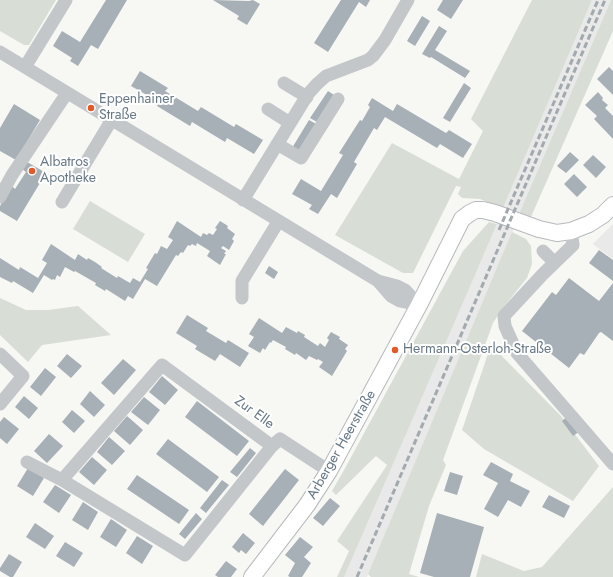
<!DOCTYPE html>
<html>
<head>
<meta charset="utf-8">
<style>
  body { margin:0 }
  canvas { display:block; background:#f7f7f4 }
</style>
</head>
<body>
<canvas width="613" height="577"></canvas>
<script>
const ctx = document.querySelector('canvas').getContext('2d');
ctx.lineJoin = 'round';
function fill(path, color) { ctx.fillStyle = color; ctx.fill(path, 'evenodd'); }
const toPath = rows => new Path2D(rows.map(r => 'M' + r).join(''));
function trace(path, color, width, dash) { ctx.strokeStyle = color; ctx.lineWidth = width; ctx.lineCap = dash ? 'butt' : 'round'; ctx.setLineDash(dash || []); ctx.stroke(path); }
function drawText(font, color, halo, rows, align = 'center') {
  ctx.font = font + ' Jost,sans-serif'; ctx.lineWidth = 4; ctx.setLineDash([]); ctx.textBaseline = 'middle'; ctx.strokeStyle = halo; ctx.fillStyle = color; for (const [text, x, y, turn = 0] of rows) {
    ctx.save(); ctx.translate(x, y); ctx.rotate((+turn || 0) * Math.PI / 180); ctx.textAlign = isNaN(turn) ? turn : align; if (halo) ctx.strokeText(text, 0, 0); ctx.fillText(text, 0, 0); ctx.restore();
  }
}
fill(toPath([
  [592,0,611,0,519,214,503,208],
  [498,222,514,228,367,577,344,577,443,346],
  [613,224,613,259,593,244]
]), '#e8e9e8');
fill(toPath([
  [0,0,56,0,29,45,24,45,0,31],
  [532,0,592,0,503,208,480,199,462,198,458,194,461,187,456,186,413,273,403,273,335,235,392,143,459,179,483,131,471,119],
  [611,0,613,0,613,31,530,219,519,214],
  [90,201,145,234,128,262,73,229],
  [489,222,497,224,344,577,337,577,349,551,337,541,387,465,376,456,336,495,332,491,344,470,463,251],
  [512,232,526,239,531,246,532,264,527,278,502,309,493,323,443,460,446,465,429,506,409,574,419,577,371,577,368,574],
  [0,298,26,310,48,310,78,306,111,335,42,345,28,362,0,335],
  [491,345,561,416,599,466,573,501,484,449,462,430],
  [613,487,613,577,476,577,482,554,524,571,542,567]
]), '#d8ded5');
fill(toPath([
  [106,0,127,0,98,49,91,45,78,66,70,61,72,58,53,46,62,31,80,42],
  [213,0,249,1,253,0,260,4,247,25,237,19,239,16],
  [341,0,370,0,366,7,359,2,328,52,314,43],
  [443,0,463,0,451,19,437,10],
  [422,16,430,21,415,46,407,41],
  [439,26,447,31,435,50,470,71,465,78,431,57,430,58,422,54],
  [609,67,613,71,613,95,597,79],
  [140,71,168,88,165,91,198,111,201,107,234,127,236,124,263,140,254,154,227,138,225,142,192,122,190,126,157,106,159,102,131,86],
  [464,83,471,88,450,122,443,118],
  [328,91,334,95,317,122,310,118],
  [598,92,603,98,602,100,608,105,605,108,613,116,613,139,594,119,597,116,585,105],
  [372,98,393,111,397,104,446,133,449,130,472,144,463,158,440,144,437,148,385,117,377,130,374,128,354,162,357,164,337,198,331,194,318,214,309,209,312,205,292,194,301,179,321,191,343,155,339,153,360,120,362,121,370,107,368,105],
  [14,104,40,120,16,160,0,151,0,128],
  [309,120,316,124,298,152,292,148],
  [570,152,579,160,566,173,557,166],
  [593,155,606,167,596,178,583,165],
  [27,162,46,173,17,221,0,211,0,206,12,186,15,189,26,172,22,169],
  [574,174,587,187,577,197,564,184],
  [177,221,201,237,203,233,207,235,209,233,213,235,217,229,215,228,220,221,228,226,227,228,235,234,232,239,234,241,229,250,223,246,221,248,226,251,224,254,226,254,220,265,207,256,210,251,197,243,196,246,192,244,190,246,188,245,183,253,181,252,178,256,176,255,157,286,145,279,133,299,128,296,125,301,106,289,105,291,95,285,96,283,75,271,74,272,65,267,60,277,57,275,55,280,53,279,52,280,44,275,33,293,13,281,12,283,0,277,0,258,19,270,20,267,38,278,47,263,42,260,51,244,75,260,78,254,87,260,88,258,95,262,102,267,101,268,117,278,118,276,130,283,133,278,140,282,148,269,146,268,155,253,157,254,161,246,167,249,173,240,168,237],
  [599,250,613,260,613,281,589,263],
  [269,266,278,272,274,279,265,273],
  [569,278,599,301,613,283,613,341,601,332,599,333,584,355,580,353,569,368,522,331,552,292,556,295],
  [187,315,208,328,206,331,226,343,228,340,249,353,240,367,220,354,215,361,195,349,197,346,176,333],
  [259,318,282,333,286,327,297,333,298,331,305,335,304,337,318,346,320,343,325,347,329,340,327,338,331,332,340,337,339,339,348,345,345,349,347,351,332,376,319,367,323,362,318,359,317,360,309,356,306,360,296,353,295,355,285,349,286,347,273,340,271,343,270,342,265,350,263,348,260,353,248,346,254,337,249,334],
  [67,354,82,366,71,378,57,366],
  [123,359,136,370,114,395,101,383],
  [45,368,56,377,41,396,30,387],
  [162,376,178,390,165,405,149,392],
  [90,391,105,405,94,417,80,404],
  [24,396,38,408,29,419,15,407],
  [144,397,160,410,148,425,131,412],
  [197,401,249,441,237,456,185,417],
  [72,410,85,421,74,433,62,422],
  [569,415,580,431,573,436,562,421],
  [127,416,143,430,130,445,114,431],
  [4,417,19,429,7,444,0,438,0,422],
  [49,434,63,446,47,463,34,451],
  [109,437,125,451,112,465,97,452],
  [168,439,219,477,207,492,156,454],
  [250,448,256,453,237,477,230,472],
  [92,457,107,470,94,485,79,472],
  [491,462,513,474,510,481,530,491,521,507,508,500,498,517,484,509,498,483,483,475],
  [28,468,44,478,33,496,17,486],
  [285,469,299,480,263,526,249,514],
  [450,472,463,476,457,495,444,491],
  [137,475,189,510,179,524,127,489],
  [222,480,229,485,206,513,200,508],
  [55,485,71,495,59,513,43,502],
  [549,495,570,506,564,518,542,507],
  [330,498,340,506,323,526,313,518],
  [83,502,98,512,88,530,72,520],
  [196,513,202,519,185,539,179,534],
  [437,513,484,527,470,577,434,577,420,573],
  [111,519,127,530,116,547,100,537],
  [35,523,54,536,45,549,26,537],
  [243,533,255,543,246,554,241,550,239,553,232,547],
  [137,536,153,546,142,564,126,553],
  [300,537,313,547,304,557,311,563,302,577,290,577,288,576,295,563,285,555],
  [65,542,83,553,74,567,56,556],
  [9,554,22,562,13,577,10,577,0,571,0,568],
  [226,561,237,569,231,577,218,577,215,575]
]), '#a7b0b6');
const major = toPath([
  [252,577,307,505,329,471,419,305,462,219,470,213,476,210,483,210,495,213,539,229,557,233,571,231,589,224,603,215,613,205]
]);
trace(major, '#b6babe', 18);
trace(toPath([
  [0,52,378,281,397,286,405,290,419,305],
  [25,67,66,0],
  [284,83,307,97],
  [268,109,290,123],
  [277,144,301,158,338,99],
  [0,197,12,175,67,93],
  [243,200,308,94,317,84,326,76,368,60,373,56,385,40,408,0],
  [62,202,111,121],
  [571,231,573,245,543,274,504,316,505,326,517,353,613,464],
  [543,251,554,262],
  [378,281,391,296,400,301,419,305],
  [242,298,242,281,278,222],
  [0,354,23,376,0,404],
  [27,462,62,480,162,365,272,446,280,439,329,471],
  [62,480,185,555,272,446]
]), '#c3c7ca', 13);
trace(major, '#fff', 16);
trace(toPath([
  [499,230,598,0],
  [357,577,605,0]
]), '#a3aaaf', 3, [6, 3]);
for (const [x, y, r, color] of [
  [91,108,4,"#e15a2a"],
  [32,171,4,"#e15a2a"],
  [395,350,4,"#e15a2a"]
]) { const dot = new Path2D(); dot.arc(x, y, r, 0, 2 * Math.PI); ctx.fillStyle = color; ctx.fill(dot); trace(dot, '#fff', 1.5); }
drawText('14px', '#667785', '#fff', [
  ["Eppenhainer",99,100],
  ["Straße",99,116],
  ["Albatros",40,163],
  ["Apotheke",40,179],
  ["Hermann-Osterloh-Straße",403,350]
], 'left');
drawText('14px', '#667785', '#fff', [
  ["Zur Elle",254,413,36],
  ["Arberger Heerstraße",342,445,-60]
]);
</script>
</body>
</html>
